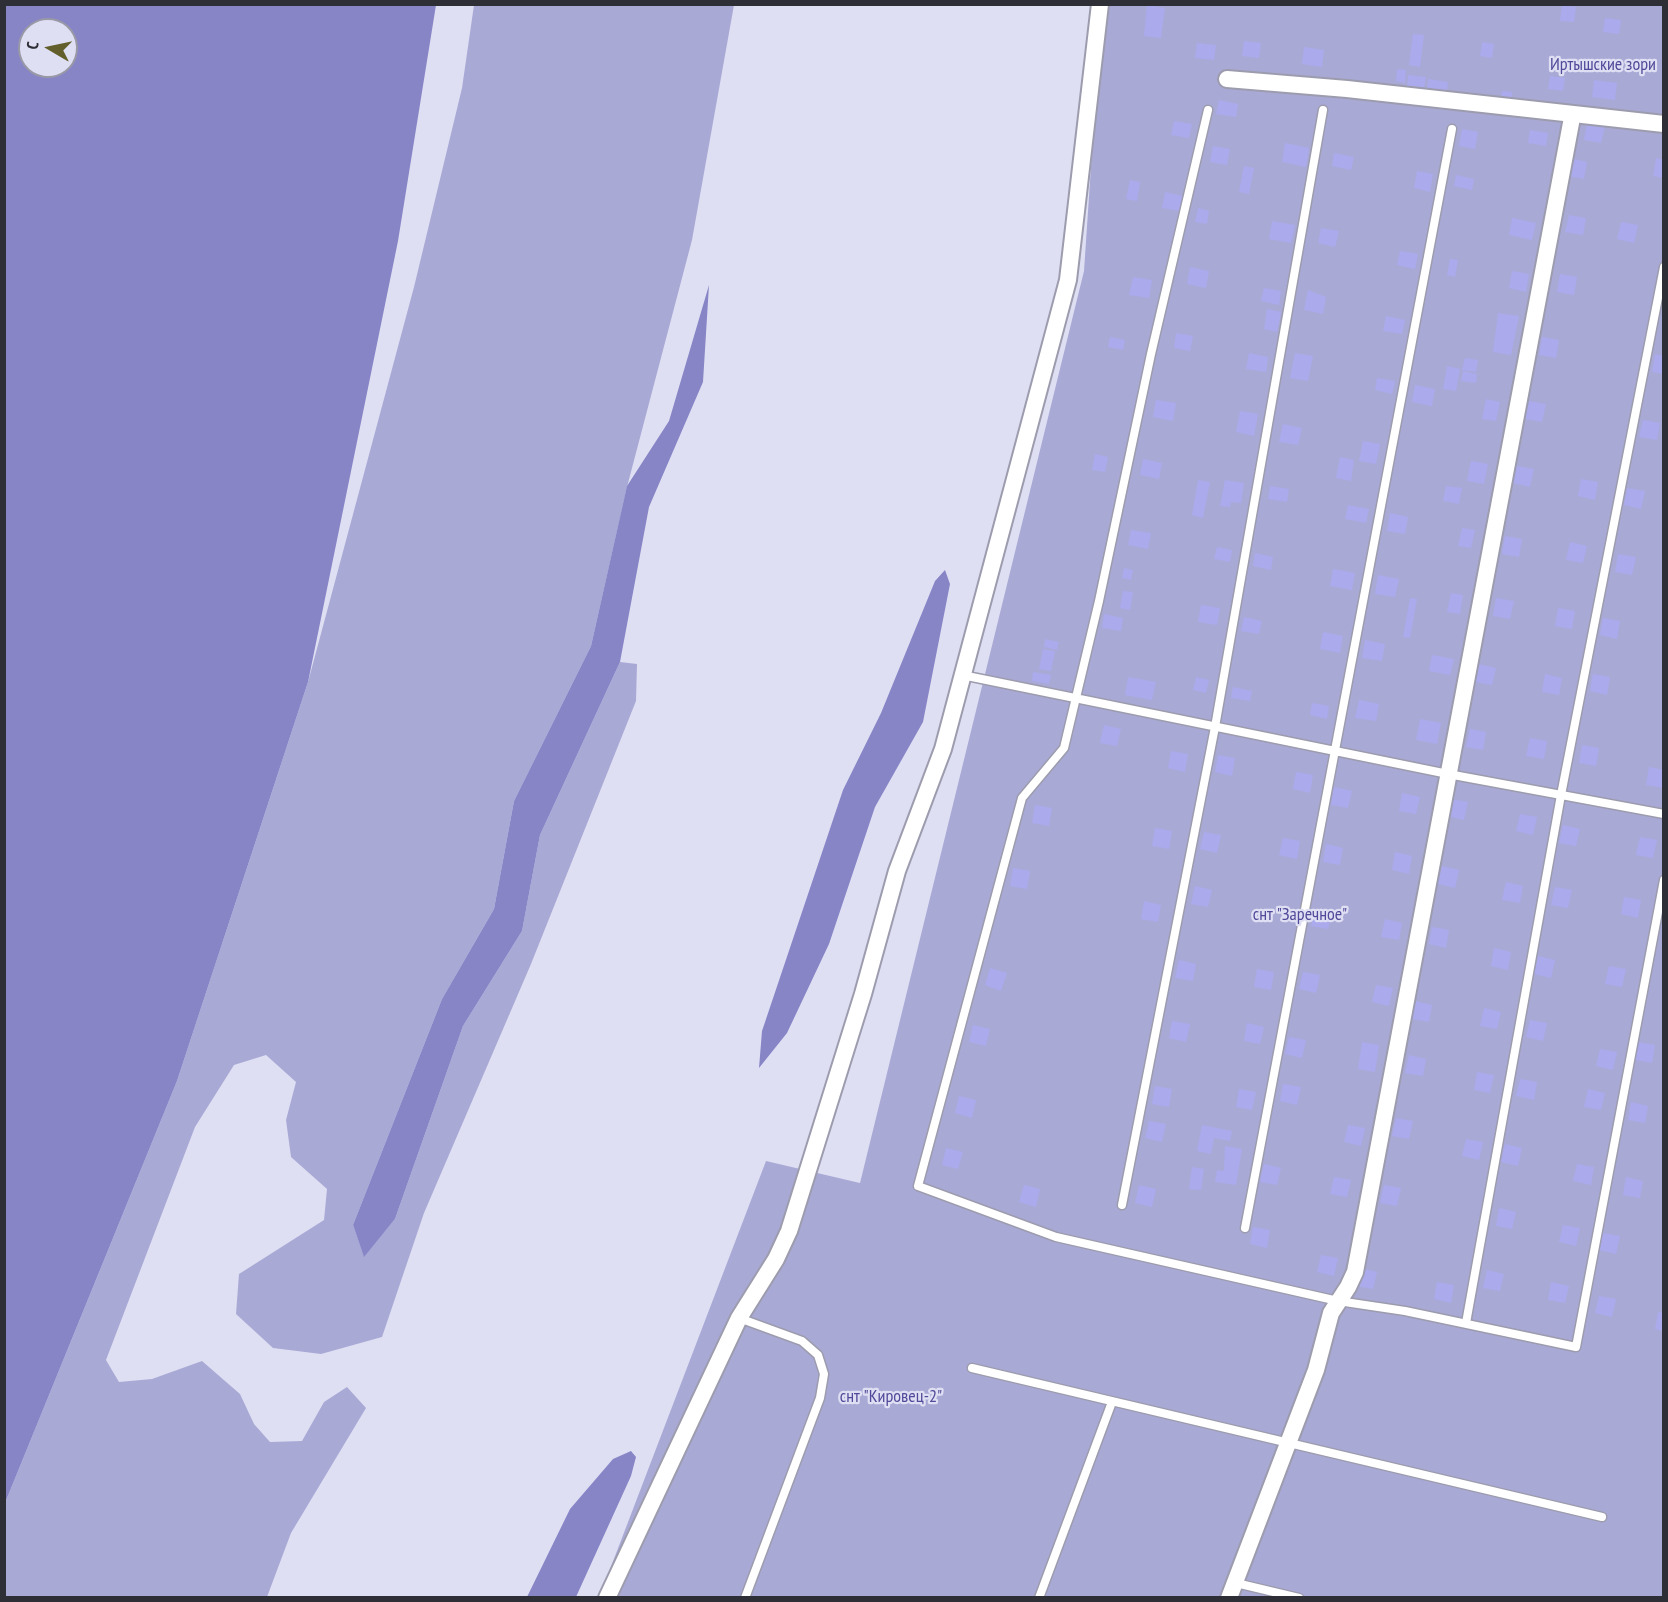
<!DOCTYPE html>
<html>
<head>
<meta charset="utf-8">
<style>
  body { margin:0 }
  #map { position:relative; width:1668px; height:1602px; overflow:hidden; background:#dfdff3; font-family:"PT Sans Narrow",sans-serif }
  canvas { display:block }
  .frame { position:absolute; inset:0; border:6px solid #2e2e36; pointer-events:none }
  .north { position:absolute; left:18px; top:18px; width:60px; height:60px; box-sizing:border-box; background:#dfdff3; border:2px solid #9898a7; border-radius:50%; rotate:279deg; font-size:16px; font-weight:700; line-height:24px; text-align:center; color:#2e2e36 }
  .north::after { content:''; display:block; margin:auto; width:21px; height:27px; background:#635f2c; clip-path:polygon(50% 0,100% 100%,50% 72%,0 100%) }
</style>
</head>
<body>
<div id="map">
<canvas width="1668" height="1602"></canvas>
<div class="frame"></div>
<div class="north">С</div>
</div>
<script>
const ctx = document.querySelector('canvas').getContext('2d');
ctx.lineJoin = 'round';
function fill(path, color) { ctx.fillStyle = color; ctx.fill(path, 'evenodd'); }
const toPath = rows => new Path2D(rows.map(r => 'M' + r).join(''));
function trace(path, color, width, dash) { ctx.strokeStyle = color; ctx.lineWidth = width; ctx.lineCap = dash ? 'butt' : 'round'; ctx.setLineDash(dash || []); ctx.stroke(path); }
function drawText(font, color, halo, rows, align = 'center') {
  ctx.font = font + ' "PT Sans Narrow",sans-serif'; ctx.lineWidth = 4.5; ctx.setLineDash([]); ctx.textBaseline = 'middle'; ctx.strokeStyle = halo; ctx.fillStyle = color; for (const [text, x, y, turn = 0] of rows) {
    ctx.save(); ctx.translate(x, y); ctx.rotate((+turn || 0) * Math.PI / 180); ctx.textAlign = isNaN(turn) ? turn : align; if (halo) ctx.strokeText(text, 0, 0); ctx.fillText(text, 0, 0); ctx.restore();
  }
}
fill(toPath([
  [474,5,734,5,692,240,627,487,591,646,514,801,494,909,442,999,353,1225,364,1256,395,1219,463,1026,522,931,540,835,620,662,637,664,636,701,531,964,424,1213,382,1337,321,1354,273,1348,236,1314,239,1274,324,1220,327,1189,291,1157,286,1120,296,1082,266,1055,234,1065,195,1127,106,1360,119,1382,152,1379,202,1361,240,1394,254,1424,270,1442,302,1441,324,1402,347,1387,366,1408,291,1533,267,1597,5,1598,5,1503,177,1081,308,682,414,287,462,88],
  [1109,5,1663,5,1663,1597,599,1598,766,1161,860,1183,1084,271,1097,77]
]), '#a9a9d6');
fill(toPath([
  [5,4,436,5,398,241,308,682,177,1081,5,1503],
  [30,30,66,30,66,66,30,66],
  [709,285,703,382,649,507,620,662,540,835,522,931,463,1026,395,1219,364,1257,353,1225,442,999,494,909,514,801,591,646,627,486,669,421],
  [945,570,950,584,923,722,875,807,829,944,787,1033,759,1068,762,1031,843,790,881,713,935,581],
  [631,1451,636,1457,631,1476,576,1597,527,1597,570,1509,613,1459]
]), '#8785c6');
fill(toPath([
  [1147,5,1165,8,1161,38,1144,36],
  [1562,5,1576,7,1574,22,1560,21],
  [1605,18,1621,20,1619,34,1603,32],
  [1413,34,1424,35,1420,67,1409,65],
  [1244,41,1261,43,1259,58,1242,56],
  [1482,42,1494,44,1492,58,1480,56],
  [1197,43,1216,45,1214,60,1195,58],
  [1304,47,1324,50,1322,67,1302,64],
  [1397,69,1406,70,1405,83,1396,81],
  [1408,75,1426,77,1424,89,1407,87],
  [1550,76,1565,78,1563,91,1548,89],
  [1428,79,1448,82,1447,91,1427,88],
  [1594,80,1617,83,1615,100,1592,97],
  [1502,91,1512,92,1511,103,1501,102],
  [1219,100,1238,104,1236,117,1216,114],
  [1174,121,1192,124,1189,138,1171,135],
  [1587,123,1605,126,1601,143,1584,140],
  [1462,129,1478,132,1475,149,1459,146],
  [1530,130,1548,133,1546,146,1528,143],
  [1285,143,1309,148,1306,167,1282,162],
  [1213,146,1230,149,1227,165,1210,162],
  [1334,153,1354,157,1351,170,1332,166],
  [1570,158,1587,162,1584,179,1567,176],
  [1656,158,1664,160,1664,178,1653,176],
  [1244,166,1254,168,1249,194,1239,192],
  [1417,171,1433,174,1430,192,1414,188],
  [1456,175,1474,179,1472,190,1454,186],
  [1130,180,1140,182,1137,201,1126,199],
  [1165,192,1183,196,1180,211,1162,208],
  [1198,208,1209,211,1207,224,1195,222],
  [1569,215,1586,218,1583,235,1565,232],
  [1512,218,1536,223,1532,240,1509,235],
  [1272,221,1295,225,1291,243,1269,239],
  [1621,222,1638,225,1634,243,1617,239],
  [1321,228,1339,231,1335,247,1318,243],
  [1400,251,1418,254,1415,269,1397,265],
  [1450,259,1458,260,1455,277,1447,275],
  [1190,267,1209,271,1206,288,1187,284],
  [1512,271,1529,274,1526,292,1509,288],
  [1560,274,1577,277,1574,295,1557,292],
  [1133,277,1152,280,1149,298,1129,295],
  [1264,288,1281,291,1279,305,1261,301],
  [1308,290,1326,297,1323,314,1304,310],
  [1267,309,1281,312,1277,332,1264,329],
  [1498,313,1519,316,1511,355,1493,352],
  [1386,316,1405,320,1402,334,1383,331],
  [1176,333,1193,336,1190,351,1174,348],
  [1110,337,1125,340,1123,350,1108,347],
  [1542,337,1559,340,1556,358,1539,355],
  [1249,353,1268,357,1266,372,1246,369],
  [1295,353,1313,356,1308,381,1290,378],
  [1655,354,1664,356,1664,374,1652,372],
  [1465,358,1478,360,1476,372,1462,370],
  [1447,366,1460,369,1456,391,1443,389],
  [1463,371,1477,374,1476,383,1461,381],
  [1377,378,1395,381,1392,394,1375,390],
  [1415,385,1435,389,1432,406,1412,402],
  [1486,399,1500,402,1496,421,1482,419],
  [1156,400,1176,403,1173,421,1153,417],
  [1529,401,1546,404,1542,422,1525,419],
  [1240,411,1258,414,1254,436,1236,432],
  [1643,420,1660,423,1657,440,1639,437],
  [1283,424,1302,428,1298,445,1279,442],
  [1363,441,1380,444,1376,464,1359,461],
  [1095,454,1108,457,1105,472,1092,470],
  [1340,457,1354,460,1351,481,1336,478],
  [1143,459,1162,463,1159,479,1140,475],
  [1471,461,1488,464,1484,484,1467,481],
  [1517,466,1534,469,1530,487,1513,483],
  [1581,479,1598,482,1595,500,1578,496],
  [1198,480,1210,482,1203,518,1192,515],
  [1225,480,1244,483,1241,503,1231,502,1230,507,1220,506],
  [1270,486,1289,489,1287,502,1268,499],
  [1446,486,1462,488,1459,504,1443,501],
  [1627,488,1645,491,1641,509,1624,505],
  [1348,505,1369,509,1366,523,1345,519],
  [1390,513,1408,517,1405,534,1387,531],
  [1462,528,1475,530,1471,548,1458,546],
  [1131,530,1151,533,1148,549,1128,545],
  [1505,536,1522,539,1519,557,1502,554],
  [1570,542,1587,546,1583,563,1566,560],
  [1217,547,1232,550,1230,562,1214,559],
  [1255,553,1273,557,1271,570,1253,566],
  [1618,554,1636,557,1632,575,1615,572],
  [1124,568,1133,570,1131,580,1122,578],
  [1333,569,1355,573,1352,590,1330,586],
  [1378,575,1399,579,1395,597,1375,594],
  [1123,591,1133,592,1130,610,1120,608],
  [1451,593,1463,595,1460,614,1447,612],
  [1410,598,1417,599,1410,638,1403,637],
  [1496,598,1514,601,1510,619,1493,616],
  [1201,605,1220,608,1217,625,1198,622],
  [1558,608,1575,611,1572,629,1555,626],
  [1104,614,1123,618,1121,631,1102,628],
  [1244,617,1262,621,1259,634,1241,631],
  [1603,618,1620,621,1617,639,1600,635],
  [1323,632,1343,636,1340,653,1320,649],
  [1045,639,1059,642,1057,650,1044,647],
  [1365,640,1385,644,1382,661,1362,658],
  [1043,649,1055,651,1051,671,1039,669],
  [1432,655,1454,659,1450,675,1429,671],
  [1478,664,1496,668,1492,685,1475,682],
  [1033,672,1051,675,1049,684,1032,681],
  [1545,674,1562,678,1559,695,1542,692],
  [1593,674,1610,677,1607,695,1590,691],
  [1128,677,1156,682,1152,700,1125,695],
  [1196,677,1209,680,1206,693,1193,690],
  [1233,687,1252,691,1250,701,1231,698],
  [1359,700,1379,704,1376,721,1355,718],
  [1312,703,1329,706,1327,719,1310,715],
  [1420,719,1441,723,1437,744,1416,740],
  [1104,725,1121,729,1117,746,1100,743],
  [1470,729,1486,732,1483,750,1466,747],
  [1530,738,1547,741,1544,759,1526,756],
  [1582,745,1599,748,1596,766,1579,763],
  [1171,751,1188,754,1185,772,1168,768],
  [1218,755,1235,758,1232,776,1215,772],
  [1649,767,1664,770,1663,788,1646,785],
  [1296,772,1313,775,1310,793,1293,789],
  [1334,787,1352,791,1348,808,1331,805],
  [1402,793,1420,797,1416,814,1399,811],
  [1451,799,1468,802,1464,820,1447,816],
  [1035,805,1052,808,1049,826,1032,823],
  [1520,814,1537,817,1533,835,1516,831],
  [1563,825,1580,829,1576,846,1559,843],
  [1155,828,1172,831,1169,849,1152,846],
  [1204,832,1221,835,1217,853,1200,849],
  [1640,837,1657,840,1653,858,1636,855],
  [1283,838,1300,841,1297,859,1279,855],
  [1326,844,1343,848,1340,865,1323,862],
  [1395,852,1412,856,1409,874,1392,870],
  [1442,866,1459,870,1455,888,1438,884],
  [1013,868,1030,871,1027,889,1010,886],
  [1506,882,1523,886,1520,903,1502,900],
  [1195,886,1212,890,1208,907,1191,904],
  [1555,887,1572,890,1568,908,1551,905],
  [1624,897,1641,900,1638,918,1621,914],
  [1144,901,1161,905,1158,922,1141,919],
  [1315,909,1332,912,1328,929,1311,926],
  [1385,919,1402,923,1399,940,1381,937],
  [1432,927,1449,930,1446,948,1429,944],
  [1494,948,1511,952,1508,970,1491,966],
  [1538,956,1555,960,1551,978,1534,974],
  [1179,960,1196,964,1193,981,1175,978],
  [1609,966,1626,969,1622,987,1605,984],
  [990,968,1007,973,1001,991,985,985],
  [1257,969,1274,972,1271,990,1254,987],
  [1303,972,1320,975,1316,993,1299,989],
  [1376,985,1393,988,1389,1006,1372,1002],
  [1415,1001,1432,1005,1429,1022,1412,1019],
  [1484,1008,1501,1012,1497,1029,1480,1026],
  [1530,1020,1547,1023,1543,1041,1526,1037],
  [1172,1021,1190,1024,1186,1042,1169,1038],
  [1247,1023,1264,1027,1260,1044,1244,1041],
  [973,1025,990,1029,986,1046,969,1042],
  [1289,1037,1306,1040,1302,1058,1285,1054],
  [1362,1042,1379,1045,1375,1072,1358,1069],
  [1638,1042,1655,1045,1652,1063,1635,1060],
  [1600,1049,1617,1052,1613,1070,1596,1066],
  [1409,1055,1426,1059,1423,1076,1405,1073],
  [1477,1072,1494,1075,1490,1093,1474,1090],
  [1520,1079,1537,1082,1534,1100,1516,1096],
  [1283,1084,1301,1087,1297,1105,1280,1101],
  [1155,1086,1172,1089,1169,1107,1152,1104],
  [1239,1089,1256,1092,1252,1110,1236,1107],
  [1588,1089,1605,1093,1601,1110,1584,1107],
  [959,1096,976,1100,972,1118,955,1113],
  [1631,1102,1648,1106,1645,1123,1628,1120],
  [1396,1118,1413,1121,1409,1139,1392,1136],
  [1149,1121,1166,1124,1162,1142,1145,1138],
  [1202,1125,1232,1131,1230,1141,1214,1138,1211,1154,1197,1151],
  [1348,1125,1365,1128,1361,1146,1344,1142],
  [1466,1139,1483,1142,1479,1160,1462,1156],
  [1505,1144,1522,1148,1518,1166,1501,1162],
  [1225,1146,1242,1149,1236,1185,1215,1182,1217,1170,1224,1171],
  [946,1148,963,1152,958,1169,942,1165],
  [1264,1164,1281,1168,1277,1185,1260,1182],
  [1577,1164,1594,1167,1591,1185,1573,1181],
  [1192,1167,1204,1169,1201,1190,1189,1189],
  [1334,1177,1351,1180,1347,1197,1330,1194],
  [1626,1177,1643,1181,1640,1198,1623,1195],
  [1024,1185,1040,1189,1036,1207,1019,1202],
  [1139,1185,1156,1189,1152,1207,1135,1203],
  [1384,1185,1401,1188,1397,1206,1380,1203],
  [1499,1208,1516,1212,1512,1229,1496,1226],
  [1563,1225,1580,1228,1576,1246,1559,1242],
  [1253,1227,1270,1230,1267,1248,1250,1244],
  [1603,1233,1620,1236,1616,1254,1599,1250],
  [1321,1255,1338,1258,1334,1276,1317,1272],
  [1360,1268,1377,1272,1373,1289,1356,1286],
  [1487,1270,1504,1274,1500,1291,1483,1288],
  [1437,1282,1454,1285,1451,1303,1434,1299],
  [1551,1282,1569,1286,1565,1303,1548,1300],
  [1599,1296,1616,1299,1612,1317,1595,1313],
  [1658,1312,1664,1313,1664,1331,1655,1329]
]), '#abaaed');
const service = toPath([
  [1208,110,1151,354,1099,601,1064,748,1022,798,918,1186,1056,1237,1338,1301,1405,1311,1576,1347,1664,880],
  [962,675,1448,774,1664,814],
  [1122,1205,1215,727,1323,110],
  [1245,1228,1452,129],
  [739,1318,802,1341,818,1355,824,1374,820,1398,745,1598],
  [1466,1323,1561,795,1664,267],
  [972,1368,1602,1517],
  [1236,1583,1299,1598],
  [1039,1598,1112,1402]
]);
const minor = toPath([
  [1227,79,1347,89,1664,124],
  [607,1598,739,1318,776,1259,789,1231,863,994,897,871,943,749,1068,280,1100,4],
  [1229,1598,1316,1370,1331,1313,1348,1287,1355,1272,1571,123]
]);
trace(service, '#9c9cae', 11);
trace(minor, '#9c9cae', 20);
trace(service, '#fff', 8);
trace(minor, '#fff', 16);
drawText('18px', '#514999', '#dfdff3', [
  ["Иртышские зори",1603,65],
  ["снт \"Заречное\"",1300,915],
  ["снт \"Кировец-2\"",891,1397]
]);
</script>
</body>
</html>
